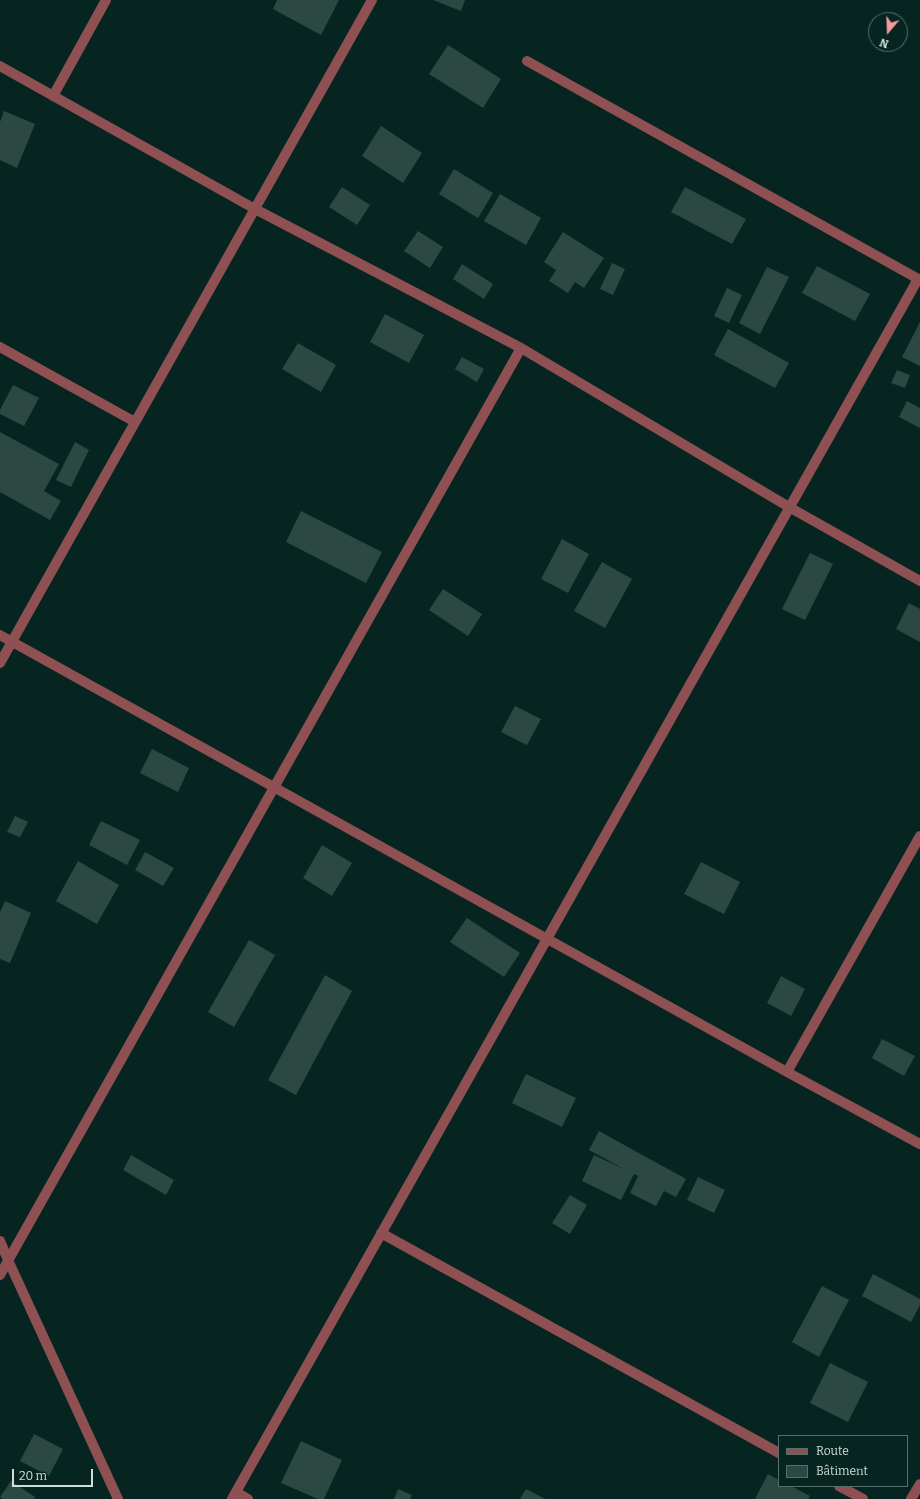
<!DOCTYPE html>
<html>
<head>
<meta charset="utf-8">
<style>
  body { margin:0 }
  #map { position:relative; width:920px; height:1499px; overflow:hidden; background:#072520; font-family:Bitter,serif }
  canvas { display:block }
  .legend { position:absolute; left:778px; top:1435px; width:130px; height:52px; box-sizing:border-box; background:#072520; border:1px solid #576f6a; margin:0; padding:5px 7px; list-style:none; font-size:12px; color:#cededa }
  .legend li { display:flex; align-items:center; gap:8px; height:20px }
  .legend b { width:20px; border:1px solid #576f6a }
  .north { position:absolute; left:868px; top:12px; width:40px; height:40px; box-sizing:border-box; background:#072520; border:1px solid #576f6a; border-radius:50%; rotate:199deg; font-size:11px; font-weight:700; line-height:16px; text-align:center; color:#cededa }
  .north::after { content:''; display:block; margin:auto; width:14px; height:18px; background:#f59b9d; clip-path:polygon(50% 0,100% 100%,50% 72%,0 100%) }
  .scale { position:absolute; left:12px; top:1469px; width:81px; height:18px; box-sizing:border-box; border:2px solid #cededa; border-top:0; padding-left:5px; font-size:12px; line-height:14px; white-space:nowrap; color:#cededa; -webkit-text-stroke:3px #072520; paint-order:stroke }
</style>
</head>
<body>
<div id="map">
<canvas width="920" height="1499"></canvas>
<ul class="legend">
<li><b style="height:5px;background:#8e5053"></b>Route</li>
<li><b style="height:11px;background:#2c4843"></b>Bâtiment</li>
</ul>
<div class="north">N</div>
<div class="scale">20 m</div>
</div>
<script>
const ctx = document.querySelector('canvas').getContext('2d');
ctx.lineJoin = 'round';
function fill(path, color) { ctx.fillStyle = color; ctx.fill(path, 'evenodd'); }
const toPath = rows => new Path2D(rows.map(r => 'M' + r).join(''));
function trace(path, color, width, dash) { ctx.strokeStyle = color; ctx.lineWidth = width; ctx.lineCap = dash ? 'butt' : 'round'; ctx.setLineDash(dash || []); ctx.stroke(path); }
fill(toPath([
  [277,0,339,0,321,35,273,9],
  [433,0,465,0,461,11],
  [448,45,501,79,483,108,429,74],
  [4,111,35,124,17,168,0,160,0,122],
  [381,126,422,153,403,183,362,156],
  [454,169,493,193,478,218,439,194],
  [342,187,370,205,357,225,329,207],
  [685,187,746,219,732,244,671,212],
  [500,194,541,218,526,245,484,221],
  [418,231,443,247,430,268,404,251],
  [563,232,604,258,584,288,575,282,568,293,549,281,556,270,544,262],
  [612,263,625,269,613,295,600,289],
  [462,264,493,284,484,299,453,279],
  [817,266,870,294,855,321,802,293],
  [767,267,789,277,760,334,739,323],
  [727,288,742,295,729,323,714,316],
  [385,314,424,335,409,363,370,342],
  [920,322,920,366,902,357],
  [728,329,789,363,775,388,714,355],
  [298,343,336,365,321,392,282,369],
  [462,357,484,369,477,382,455,369],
  [897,370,910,375,905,388,891,383],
  [13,385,39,398,24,426,0,414,0,410],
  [907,401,920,408,920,428,899,417],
  [0,432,59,464,44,491,61,501,50,520,0,492],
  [75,442,89,450,71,487,56,480],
  [301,511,382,552,366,583,286,542],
  [562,539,589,554,568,593,541,579],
  [810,553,833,564,805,620,782,609],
  [602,562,632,579,605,628,574,611],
  [443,589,482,614,468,636,429,610],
  [909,603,920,609,920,642,896,629],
  [515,706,541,719,527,745,501,732],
  [152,749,189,768,178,792,140,773],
  [15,816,28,822,20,837,7,832],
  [101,821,140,840,127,865,89,845],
  [322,845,352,863,332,896,303,878],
  [145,852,174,868,163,886,135,870],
  [78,861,119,885,97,924,56,901],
  [701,862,740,882,724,914,684,894],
  [5,901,31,913,10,963,0,959,0,912],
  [467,918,520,953,504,977,450,942],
  [249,940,275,955,234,1027,208,1012],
  [325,975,352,991,296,1095,268,1080],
  [781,976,805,989,791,1016,767,1003],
  [882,1039,915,1056,904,1076,872,1058],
  [526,1074,576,1098,562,1127,512,1103],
  [599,1131,686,1179,676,1197,664,1191,656,1206,630,1193,638,1176,634,1174,621,1200,582,1181,594,1155,626,1170,589,1150],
  [131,1155,174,1180,166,1195,123,1170],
  [698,1177,725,1190,714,1213,687,1200],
  [570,1195,587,1205,570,1234,552,1223],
  [873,1274,920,1299,920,1305,911,1322,862,1296],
  [822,1286,849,1300,819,1357,792,1342],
  [830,1363,868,1382,848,1422,810,1403],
  [34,1434,63,1449,49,1476,20,1461],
  [301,1441,342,1460,324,1499,318,1499,281,1483],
  [768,1474,779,1480,779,1486,791,1486,810,1496,808,1499,755,1499],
  [11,1481,35,1497,34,1499,3,1499,0,1497],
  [398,1489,412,1495,410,1499,394,1499],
  [526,1489,545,1499,520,1499]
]), '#2c4843');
trace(toPath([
  [527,61,920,280],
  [0,66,255,209,521,348,789,507,920,581],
  [53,96,106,0],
  [0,347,135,422],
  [0,635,787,1072,920,1144],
  [0,663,372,0],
  [787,1072,920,836],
  [381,1233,779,1453],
  [0,1241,8,1260,118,1499],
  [0,1275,521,348],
  [839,1486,863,1499],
  [236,1492,248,1499],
  [232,1499,918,279],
  [911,1499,920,1484]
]), '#8e5053', 10);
</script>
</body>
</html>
